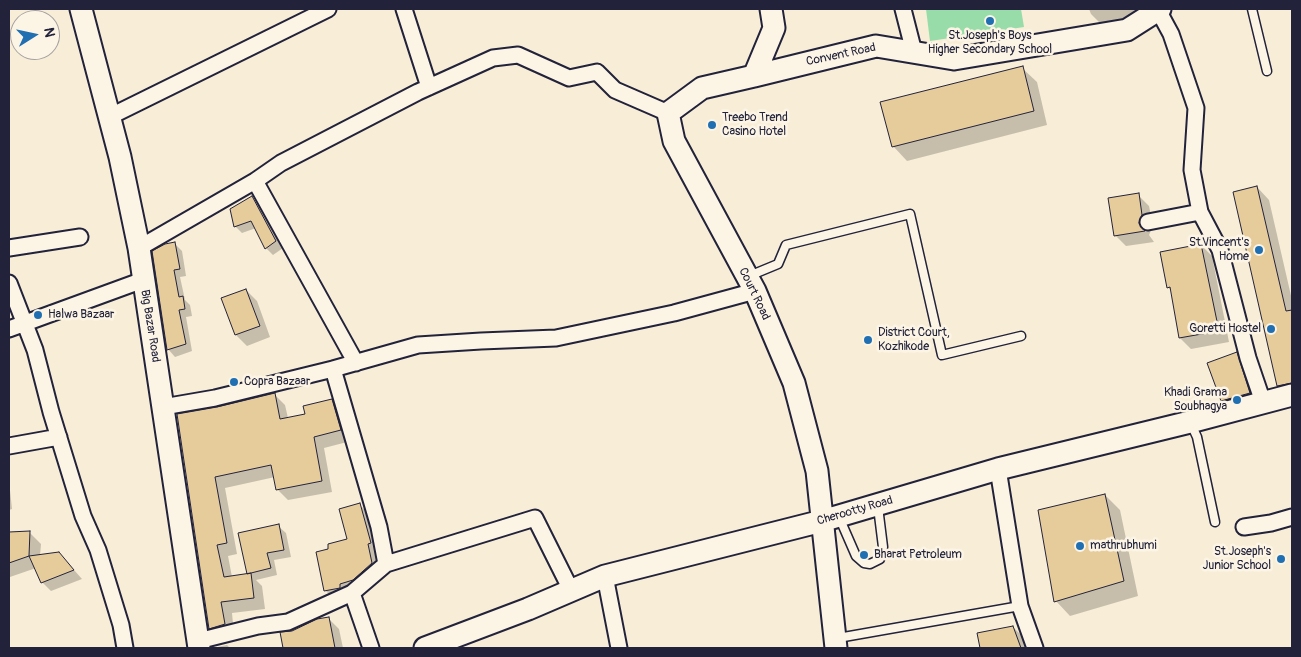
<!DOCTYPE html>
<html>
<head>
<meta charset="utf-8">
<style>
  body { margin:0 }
  #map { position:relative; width:1301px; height:657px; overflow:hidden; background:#f8edd6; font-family:Pangolin,sans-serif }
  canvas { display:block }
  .frame { position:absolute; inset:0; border:10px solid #22223b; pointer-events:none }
  .north { position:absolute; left:10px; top:10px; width:50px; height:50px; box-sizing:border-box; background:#fcf5e5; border:1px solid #a5a1a1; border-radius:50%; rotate:80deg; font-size:14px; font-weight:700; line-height:20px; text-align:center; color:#22223b }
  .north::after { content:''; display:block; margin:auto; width:18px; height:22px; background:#1f6fb2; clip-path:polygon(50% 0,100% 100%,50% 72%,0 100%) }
</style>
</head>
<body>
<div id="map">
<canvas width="1301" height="657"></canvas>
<div class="frame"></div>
<div class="north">N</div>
</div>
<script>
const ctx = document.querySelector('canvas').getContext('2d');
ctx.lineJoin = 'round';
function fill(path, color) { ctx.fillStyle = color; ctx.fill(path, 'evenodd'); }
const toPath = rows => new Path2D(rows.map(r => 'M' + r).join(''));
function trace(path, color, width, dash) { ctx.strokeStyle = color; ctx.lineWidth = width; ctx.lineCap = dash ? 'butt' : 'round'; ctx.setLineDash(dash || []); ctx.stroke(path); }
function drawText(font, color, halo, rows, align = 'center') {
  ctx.font = font + ' Pangolin,sans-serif'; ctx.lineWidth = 5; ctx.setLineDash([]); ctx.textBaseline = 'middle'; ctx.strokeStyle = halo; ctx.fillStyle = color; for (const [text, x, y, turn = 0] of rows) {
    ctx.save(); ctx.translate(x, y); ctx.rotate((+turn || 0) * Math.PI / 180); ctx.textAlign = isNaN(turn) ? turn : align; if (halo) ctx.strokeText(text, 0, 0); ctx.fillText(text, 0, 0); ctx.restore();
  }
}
fill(toPath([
  [926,9,1021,9,1024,27,930,41]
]), '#97dca9');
fill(toPath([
  [1089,9,1167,9,1106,29,1091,14],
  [1022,68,1037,82,1047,125,907,161,893,146],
  [1257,187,1269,200,1292,300,1292,397,1290,398,1278,385],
  [1138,195,1149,206,1153,226,1149,235,1154,242,1126,246,1115,235],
  [252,198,259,205,283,248,273,255,266,248,256,228,242,233,235,226],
  [175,244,182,251,186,276,180,277,185,300,190,305,192,316,186,317,192,351,175,357,168,349],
  [1201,245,1212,256,1229,342,1191,349,1180,338,1172,291,1168,287],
  [246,290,257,301,270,337,247,346,236,335],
  [1236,354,1247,365,1260,404,1233,411,1222,400],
  [274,394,285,405,288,418,306,415,332,400,343,411,351,441,324,448,332,492,288,500,277,489,275,477,225,488,237,554,228,556,232,577,250,575,278,526,286,533,291,557,274,560,277,575,256,580,262,586,265,609,232,613,234,635,221,639,210,628,217,408],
  [9,481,12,509,9,510],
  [1105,495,1120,510,1138,596,1070,616,1056,601],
  [360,505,371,516,383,575,336,601,325,590,329,550,348,540],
  [9,533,30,533,41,544,40,556,59,553,82,579,51,591,42,582,36,568,10,577],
  [328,618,339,629,343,648,285,648,282,634,292,632],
  [1013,627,1024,638,1027,648,982,648,978,634],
  [227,645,230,648,213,648],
  [56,647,98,647,100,648,56,648]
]), '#0003');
const building = toPath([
  [1023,66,1034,111,892,147,880,102,1023,66],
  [1257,186,1286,311,1292,310,1292,383,1277,386,1233,192,1257,186],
  [1139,193,1142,215,1139,223,1145,231,1114,236,1108,198,1139,193],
  [252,196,276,241,265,249,251,221,234,227,230,209,252,196],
  [175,242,180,269,174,270,179,297,183,296,185,309,179,310,186,344,167,350,152,251,165,244,175,242],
  [1201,244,1219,331,1179,338,1170,287,1167,288,1160,252,1201,244],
  [246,289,260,326,235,335,221,298,246,289],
  [1237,352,1250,393,1221,401,1207,363,1237,352],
  [275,393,280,419,305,414,303,406,332,399,341,430,314,437,322,481,276,490,271,465,215,477,227,543,217,545,224,577,251,573,254,598,221,602,225,624,209,629,177,414,217,407,275,393],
  [1105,494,1124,581,1054,602,1038,510,1105,494],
  [360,503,371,543,368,544,372,563,353,580,340,584,340,588,324,591,316,552,328,549,328,544,347,539,339,509,360,503],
  [279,524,284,550,267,553,271,568,247,574,238,533,279,524],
  [30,531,29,556,9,563,9,532,30,531],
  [59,552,74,570,41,583,29,556,59,552],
  [329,617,335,648,283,648,280,632,292,631,317,619,329,617],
  [1013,626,1021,648,980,648,977,633,1013,626]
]);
fill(building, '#e6cb9b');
trace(building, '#22223b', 1);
const lane = toPath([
  [1252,9,1267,71],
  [749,276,778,264,786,245,910,214,942,355,1021,336],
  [1191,424,1197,437,1215,522],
  [839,517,856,556,864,563,870,564,880,559,882,553,883,547,878,507],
  [838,638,1020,606]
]);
const street = toPath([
  [404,9,429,87],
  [903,9,914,52],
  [1158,10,1171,34,1196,108,1192,170,1200,212,1220,250,1248,358,1263,402],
  [109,117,328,9],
  [255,181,356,363],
  [1148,222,1200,212],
  [9,248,80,237],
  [139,248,255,181,281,163,418,92,493,58,518,55,569,78,597,72,615,90,668,113],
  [9,283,35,350,51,412,83,516,98,550,121,625,125,648],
  [9,329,143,280],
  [333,369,379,527,386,564,352,593,371,648],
  [163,407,215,398,333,369,418,345,481,341,556,338,674,313,755,291],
  [9,446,59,437],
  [998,469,1020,606,1035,648],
  [1244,527,1271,523,1292,517],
  [386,564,535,518,571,590],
  [605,576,619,648],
  [198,641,258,626,288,622,352,593]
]);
const secondary = toPath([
  [81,9,120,157,139,248,199,648],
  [771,9,774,28,754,76,702,88,668,113,674,141,755,291,794,383,817,471,836,648],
  [754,76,876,46,954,59,1127,30,1160,9],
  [425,648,528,609,605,576,822,521,998,469,1190,422,1292,395]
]);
trace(lane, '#22223b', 11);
trace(street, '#22223b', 19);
trace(secondary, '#22223b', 25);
trace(lane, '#fcf5e5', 8);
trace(street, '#fcf5e5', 15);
trace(secondary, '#fcf5e5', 21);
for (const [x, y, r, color] of [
  [990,21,5,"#1f6fb2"],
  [712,125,5,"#1f6fb2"],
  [1259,250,5,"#1f6fb2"],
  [38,315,5,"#1f6fb2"],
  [1271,329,5,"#1f6fb2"],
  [868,340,5,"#1f6fb2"],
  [234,382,5,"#1f6fb2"],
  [1237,400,5,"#1f6fb2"],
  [1080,546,5,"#1f6fb2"],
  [864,555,5,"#1f6fb2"],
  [1281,559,5,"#1f6fb2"]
]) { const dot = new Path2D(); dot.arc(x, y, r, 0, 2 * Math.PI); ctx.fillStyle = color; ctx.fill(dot); trace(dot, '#fcf5e5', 2); }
drawText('12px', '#22223b', '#fcf5e5', [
  ["St.Joseph's Boys",990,36,"center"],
  ["Higher Secondary School",990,50,"center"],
  ["Treebo Trend",722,118],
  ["Casino Hotel",722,132],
  ["St.Vincent's",1249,243,"right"],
  ["Home",1249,257,"right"],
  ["Halwa Bazaar",48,315],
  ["Goretti Hostel",1261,329,"right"],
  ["District Court,",878,333],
  ["Kozhikode",878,347],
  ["Copra Bazaar",244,382],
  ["Khadi Grama",1227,393,"right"],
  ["Soubhagya",1227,407,"right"],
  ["mathrubhumi",1090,546],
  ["St.Joseph's",1271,552,"right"],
  ["Junior School",1271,566,"right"],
  ["Bharat Petroleum",874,555]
], 'left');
drawText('12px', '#22223b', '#fcf5e5', [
  ["Convent Road",841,55,-12],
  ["Court Road",754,294,64],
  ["Big Bazar Road",150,326,81],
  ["Cherootty Road",855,511,-16]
]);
</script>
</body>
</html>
